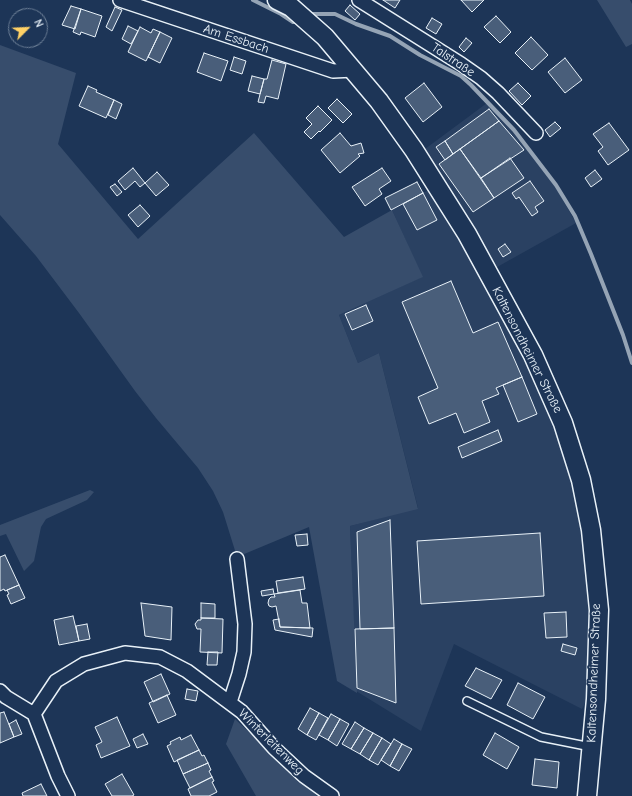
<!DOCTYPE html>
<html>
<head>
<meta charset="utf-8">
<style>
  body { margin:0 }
  #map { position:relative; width:632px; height:796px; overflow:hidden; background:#1d3557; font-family:"Comic Neue",sans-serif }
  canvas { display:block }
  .north { position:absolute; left:8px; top:8px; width:40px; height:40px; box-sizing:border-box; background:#1d3557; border:1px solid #6e8097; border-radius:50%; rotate:66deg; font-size:11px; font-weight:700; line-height:16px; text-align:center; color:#e8f1f8 }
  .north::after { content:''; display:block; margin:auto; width:14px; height:18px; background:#ffd166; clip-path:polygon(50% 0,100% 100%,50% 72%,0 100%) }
</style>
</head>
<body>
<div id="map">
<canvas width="632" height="796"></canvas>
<div class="north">N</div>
</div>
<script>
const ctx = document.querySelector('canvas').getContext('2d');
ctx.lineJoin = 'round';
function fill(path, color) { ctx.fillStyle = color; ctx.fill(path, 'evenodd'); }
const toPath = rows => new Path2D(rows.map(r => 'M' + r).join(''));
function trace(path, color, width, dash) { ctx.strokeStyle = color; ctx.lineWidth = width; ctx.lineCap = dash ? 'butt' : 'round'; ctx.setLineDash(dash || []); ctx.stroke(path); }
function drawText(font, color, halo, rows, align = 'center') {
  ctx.font = font + ' "Comic Neue",sans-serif'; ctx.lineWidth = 4; ctx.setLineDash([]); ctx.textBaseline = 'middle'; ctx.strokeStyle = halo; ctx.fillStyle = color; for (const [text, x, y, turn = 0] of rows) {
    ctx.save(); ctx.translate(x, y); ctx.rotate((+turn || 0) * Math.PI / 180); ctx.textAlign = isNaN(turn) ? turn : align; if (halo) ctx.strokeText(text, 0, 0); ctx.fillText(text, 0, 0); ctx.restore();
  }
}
fill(toPath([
  [487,103,513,131,536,160,555,186,576,223,481,276,526,360,557,427,573,483,584,530,589,611,588,697,582,709,454,644,421,731,356,691,350,526,418,508,379,353,358,363,339,315,422,277,392,210,443,182,425,149]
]), '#2a4162');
fill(toPath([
  [597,0,630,0,632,4,632,44,626,47],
  [0,45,76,73,58,144,138,239,254,133,344,237,392,210,423,277,339,315,358,363,379,353,418,509,350,526,357,693,337,681,309,527,237,557,223,512,213,491,198,468,156,418,135,391,79,313,36,256,0,215],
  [90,490,94,492,87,500,46,519,41,527,34,561,24,571,6,534,0,536,0,525],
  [235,719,317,796,256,796,226,744]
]), '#374d6c');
trace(toPath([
  [253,0,281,14,293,22,296,22],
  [313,14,335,14,356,24,390,36,420,55,461,76,471,85,514,130,556,185,575,216,591,254,623,335,632,363]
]), '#95a4b5', 4);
const building = toPath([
  [383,0,400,0,395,8,383,0],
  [461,0,484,0,472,12,461,0],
  [350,5,360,14,355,20,345,11,350,5],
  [71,6,81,9,75,29,62,25,71,6],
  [115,7,122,10,112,31,106,27,115,7],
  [81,9,102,16,95,37,81,32,80,35,73,32,81,9],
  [496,16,511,32,500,43,484,27,496,16],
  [432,18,442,24,436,34,426,28,432,18],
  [128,26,138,31,131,44,122,39,128,26],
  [140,27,151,33,153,29,160,32,146,61,128,52,140,27],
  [160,32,172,38,160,63,148,57,160,32],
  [531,37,548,55,532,70,515,53,531,37],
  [466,38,472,43,464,52,459,47,466,38],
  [204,53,228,61,221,81,197,72,204,53],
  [234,57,246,61,242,74,230,70,234,57],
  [565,58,582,80,565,93,548,72,565,58],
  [272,60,286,64,278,99,266,96,264,103,258,102,264,79,267,79,272,60],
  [252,76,264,79,260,94,248,91,252,76],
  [424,83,442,107,423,122,405,98,424,83],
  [518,83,531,96,522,105,509,91,518,83],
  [88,86,97,90,96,92,114,100,106,118,79,106,88,86],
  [337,99,352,114,343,123,328,108,337,99],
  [114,100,122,104,116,119,108,115,114,100],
  [318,106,332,120,320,132,319,131,311,139,304,132,312,124,306,118,318,106],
  [489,109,499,121,453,154,445,141,489,109],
  [499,121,524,150,481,178,460,149,499,121],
  [555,122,561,128,550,137,545,130,555,122],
  [609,123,629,150,608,165,598,151,603,147,593,134,609,123],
  [340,133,351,146,361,143,364,153,358,154,360,156,340,173,321,150,340,133],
  [445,141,453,154,445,160,436,147,445,141],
  [460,149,494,198,473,212,439,164,460,149],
  [510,158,524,178,494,198,481,178,510,158],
  [133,168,145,183,140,187,135,181,125,190,118,181,133,168],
  [382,168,391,181,379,189,382,194,365,206,352,187,382,168],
  [595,170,602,179,591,187,585,178,595,170],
  [157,172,169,185,156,196,145,183,157,172],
  [530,181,544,201,535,207,538,212,532,216,519,197,516,199,512,193,530,181],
  [417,182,423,193,391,210,385,198,417,182],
  [115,184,122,192,117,196,110,187,115,184],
  [423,193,437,220,417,230,403,204,423,193],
  [140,205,150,216,138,227,128,215,140,205],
  [505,244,511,252,503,257,498,249,505,244],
  [451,281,473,333,498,322,522,377,496,388,499,394,482,401,490,422,464,433,456,413,429,424,418,397,438,388,402,302,451,281],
  [366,305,373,321,352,330,345,314,366,305],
  [522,377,537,414,518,422,503,385,522,377],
  [498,430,502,441,462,458,458,447,498,430],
  [390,520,394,628,360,629,357,532,390,520],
  [540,533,544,596,421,604,417,541,540,533],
  [307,534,308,545,297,546,295,535,307,534],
  [5,555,19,585,5,591,4,589,0,591,0,557,5,555],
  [303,577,305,589,278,593,276,581,303,577],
  [19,585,25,598,11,604,7,595,9,594,7,590,19,585],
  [273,589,274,594,262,596,261,591,273,589],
  [300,590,302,603,307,603,310,628,280,627,276,606,272,607,269,606,268,603,269,599,271,597,275,597,274,594,300,590],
  [141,603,172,607,171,640,145,636,141,603],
  [201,603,215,604,215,618,201,618,201,603],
  [566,612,567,637,546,638,544,613,566,612],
  [73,616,79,641,59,645,54,620,73,616],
  [201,618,223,619,222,653,200,652,201,629,197,629,195,624,198,620,201,620,201,618],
  [279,619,280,627,313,628,312,637,275,630,273,620,279,619],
  [87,624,90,639,79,641,76,626,87,624],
  [394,628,396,703,357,688,355,629,394,628],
  [563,644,577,648,575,655,561,651,563,644],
  [208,652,218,652,217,665,207,665,208,652],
  [476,668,502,680,491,699,465,686,476,668],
  [161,674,170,694,153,702,144,682,161,674],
  [518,683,545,697,533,719,507,705,518,683],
  [187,689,198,691,196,701,185,699,187,689],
  [167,695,176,715,158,723,149,703,167,695],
  [310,708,319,713,307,735,298,729,310,708],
  [4,712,14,737,0,743,0,713,4,712],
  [319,713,328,718,316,740,307,735,319,713],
  [331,714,340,719,328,740,319,735,331,714],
  [117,717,130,746,101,758,96,745,102,742,95,727,117,717],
  [340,719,349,724,337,746,328,740,340,719],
  [16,720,22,734,14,737,9,724,16,720],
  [355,722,364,728,351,749,342,744,355,722],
  [364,728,373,733,360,754,351,749,364,728],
  [373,733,382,738,369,760,360,754,373,733],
  [495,733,519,747,507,769,483,755,495,733],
  [143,734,148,744,137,748,133,739,143,734],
  [191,735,199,750,174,762,167,746,171,744,170,742,180,737,181,740,191,735],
  [382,738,391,744,378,765,369,760,382,738],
  [394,739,402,744,390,766,381,760,394,739],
  [402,744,412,749,399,771,390,766,402,744],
  [199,750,202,756,204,755,208,763,183,774,177,760,199,750],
  [535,759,559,762,557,788,532,785,535,759],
  [208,763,211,770,209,771,212,777,190,788,183,774,208,763],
  [122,774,134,795,132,796,112,796,105,784,122,774],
  [212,777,214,781,212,782,217,792,209,796,191,796,188,789,212,777],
  [41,784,47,796,23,796,22,793,41,784]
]);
fill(building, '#495e7a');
trace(building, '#e8f1f8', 1);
const lane = toPath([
  [467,701,541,737,591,747]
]);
const street = toPath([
  [120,0,333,71,354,70],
  [359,0,461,64,481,78,498,93,536,133],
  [0,691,6,697,34,714],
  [230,702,239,674,244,652,245,624,237,559],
  [68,796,58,776,34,714,56,681,84,664,125,653,160,657,187,671,242,712,274,748,304,776,332,796]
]);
const secondary = toPath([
  [277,0,291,7,325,37,379,101,414,150,467,234,533,355,563,423,581,480,591,530,599,610,596,699,587,796]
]);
trace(lane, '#e8f1f8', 10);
trace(street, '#e8f1f8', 16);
trace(secondary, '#e8f1f8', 21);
trace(lane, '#1d3557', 7);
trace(street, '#1d3557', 13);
trace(secondary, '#1d3557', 18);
drawText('13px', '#e8f1f8', '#1d3557', [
  ["Am Essbach",236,39,18],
  ["Talstraße",453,60,34],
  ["Kaltensondheimer Straße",527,350,63],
  ["Kaltensondheimer Straße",594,673,-88],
  ["Winterleitenweg",271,742,45]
]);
</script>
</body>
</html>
